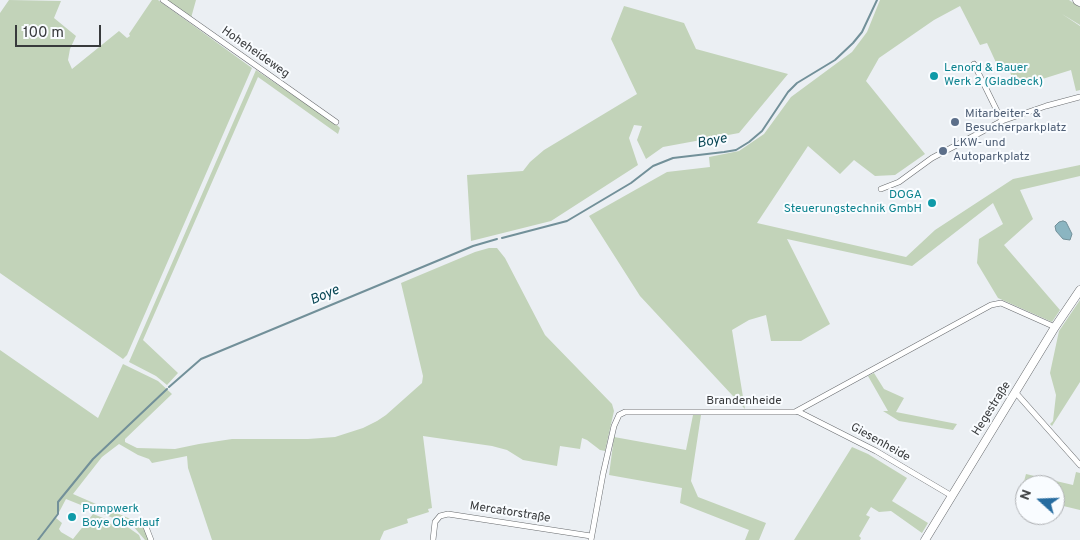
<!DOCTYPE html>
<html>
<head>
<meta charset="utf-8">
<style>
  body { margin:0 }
  #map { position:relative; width:1080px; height:540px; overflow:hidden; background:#ebeff3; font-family:Overpass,sans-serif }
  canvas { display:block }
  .north { position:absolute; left:1015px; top:475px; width:50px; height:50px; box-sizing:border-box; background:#f9fcff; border:1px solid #acaeb1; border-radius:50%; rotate:290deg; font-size:14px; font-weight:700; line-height:20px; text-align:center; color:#383a3c }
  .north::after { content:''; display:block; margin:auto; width:18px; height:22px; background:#276ca0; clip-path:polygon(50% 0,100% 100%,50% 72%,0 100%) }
  .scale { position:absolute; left:15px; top:25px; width:86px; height:22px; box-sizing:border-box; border:2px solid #383a3c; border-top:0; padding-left:6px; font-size:15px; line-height:18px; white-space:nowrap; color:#383a3c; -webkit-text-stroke:4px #f9fcff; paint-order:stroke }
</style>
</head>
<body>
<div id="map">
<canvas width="1080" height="540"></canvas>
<div class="north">N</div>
<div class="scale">100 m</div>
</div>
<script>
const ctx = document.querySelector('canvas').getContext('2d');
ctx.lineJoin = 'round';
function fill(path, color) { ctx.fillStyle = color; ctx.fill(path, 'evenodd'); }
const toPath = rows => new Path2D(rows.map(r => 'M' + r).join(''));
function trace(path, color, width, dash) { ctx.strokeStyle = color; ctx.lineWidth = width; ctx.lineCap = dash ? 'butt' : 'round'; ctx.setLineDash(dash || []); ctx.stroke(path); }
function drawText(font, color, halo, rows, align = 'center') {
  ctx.font = font + ' Overpass,sans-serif'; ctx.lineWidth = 4; ctx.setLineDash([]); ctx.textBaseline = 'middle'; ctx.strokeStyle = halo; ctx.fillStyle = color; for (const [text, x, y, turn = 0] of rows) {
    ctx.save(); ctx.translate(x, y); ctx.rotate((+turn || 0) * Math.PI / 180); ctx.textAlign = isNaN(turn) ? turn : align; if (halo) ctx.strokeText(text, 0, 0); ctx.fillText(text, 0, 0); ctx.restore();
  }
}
fill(toPath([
  [9,0,61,1,54,18,76,36,70,49,68,60,72,69,119,31,127,38,130,36,129,34,152,0,158,0,252,68,127,355,123,359,0,273,0,13],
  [166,0,196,0,191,18],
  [880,0,1069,0,1080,7,1080,25,1062,14,1080,26,1080,90,1076,91,1071,70,1017,87,1007,66,999,69,987,43,980,45,960,6,934,20,879,58,866,81,925,154,895,175,875,176,854,160,840,174,808,146,757,223,906,257,935,230,1013,179,1080,165,1080,176,1020,190,1033,219,1004,245,1060,310,1052,322,998,298,977,263,979,239,1003,224,993,203,912,266,787,239,830,324,801,341,771,341,766,315,749,320,732,330,745,409,640,296,589,216,667,172,710,167,709,157,739,151,764,134,791,97,852,52,867,32],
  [624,6,684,23,696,49,788,74,739,133,663,147,646,159,637,140,642,126,634,125,629,138,638,165,551,221,471,241,467,175,523,171,530,162,544,150,637,94,611,39],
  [256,70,337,125,340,128,338,134,258,77,143,340,178,373,167,385,156,376,129,362],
  [489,248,497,248,505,258,545,335,612,404,614,411,605,451,600,450,587,440,582,438,580,449,560,446,557,466,523,460,507,450,492,446,423,436,432,508,428,509,429,512,407,519,408,523,384,531,380,540,212,540,188,468,187,456,152,463,149,459,138,455,119,444,102,457,73,494,142,524,149,540,145,540,133,526,66,499,56,518,62,523,59,529,61,532,73,539,93,514,129,528,139,535,141,540,0,540,0,350,98,418,123,364,158,381,172,394,125,439,125,442,137,448,175,449,199,444,232,439,308,439,335,437,363,428,377,421,386,415,422,383,423,376,401,283,475,252],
  [1080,300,1080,382,1052,426,1050,424,1053,421,1056,395,1050,373,1059,331],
  [874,373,884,389,904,398,896,412,957,424,953,430,899,421,883,411,888,411,868,376],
  [693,415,701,415,691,481,698,497,766,523,759,540,745,540,749,530,680,503,682,488,609,475,614,437,686,450],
  [852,447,868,454,907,478,892,501,928,523,922,533,891,511,879,512,871,507,866,515,870,517,859,536,861,538,860,540,794,540],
  [1076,472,1080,473,1080,510,1055,504,1055,485,1025,485,1025,497,1020,496,1026,474,1073,485]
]), '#c2d3b9');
const water = toPath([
  [1063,221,1066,222,1072,234,1070,240,1063,239,1056,231,1055,226,1059,222,1063,221]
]);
fill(water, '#8bb5c1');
trace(water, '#729099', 1);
trace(toPath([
  [502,238,567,221,631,183,653,166,673,158,724,152,736,150,749,142,762,131,788,92,797,83,835,60,853,43,862,32,877,0],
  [169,387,201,359,473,246,497,239],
  [38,540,58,514,58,502,93,459,167,389]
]), '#729099', 2);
const street = toPath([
  [163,0,336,122],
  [974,64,1002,121],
  [881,189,899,182,932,158,1002,121,1046,106,1080,97],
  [1016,393,1080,465],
  [797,411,876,451,952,496],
  [144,522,151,540],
  [433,540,435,522,440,516,448,514,591,536],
  [591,540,603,474,614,426,619,415,625,412,795,412,991,305,1001,303,1055,327]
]);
const secondary = toPath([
  [925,540,1055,327,1080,290]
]);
const highway = toPath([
  [1078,0,1080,1]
]);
trace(street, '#686b6e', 6);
trace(secondary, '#686b6e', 9);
trace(highway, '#686b6e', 11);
trace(street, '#fff', 5);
trace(secondary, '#fff', 8);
trace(highway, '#fff', 10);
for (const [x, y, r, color] of [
  [934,76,5,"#0f9aa8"],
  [955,122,5,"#5c6f8a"],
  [943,151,5,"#5c6f8a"],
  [932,203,5,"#0f9aa8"],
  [72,517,5,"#0f9aa8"]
]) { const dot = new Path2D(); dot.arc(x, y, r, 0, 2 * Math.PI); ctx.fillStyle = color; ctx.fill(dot); trace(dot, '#f9fcff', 2); }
drawText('12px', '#383a3c', '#f9fcff', [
  ["Hoheheideweg",255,53,35],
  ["Brandenheide",744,402],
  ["Hegestraße",992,409,-58],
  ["Giesenheide",880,443,29],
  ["Mercatorstraße",510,513,9]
]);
drawText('12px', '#0d838f', '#f9fcff', [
  ["Lenord & Bauer",944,69],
  ["Werk 2 (Gladbeck)",944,83],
  ["DOGA",922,196,"right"],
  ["Steuerungstechnik GmbH",922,210,"right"],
  ["Pumpwerk",82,510],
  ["Boye Oberlauf",82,524]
], 'left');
drawText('12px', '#4e5e75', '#f9fcff', [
  ["Mitarbeiter- &",965,115],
  ["Besucherparkplatz",965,129],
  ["LKW- und",953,144],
  ["Autoparkplatz",953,158]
], 'left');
drawText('italic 14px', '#094755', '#f9fcff', [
  ["Boye",712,142,-11],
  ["Boye",325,296,-23]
]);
</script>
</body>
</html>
